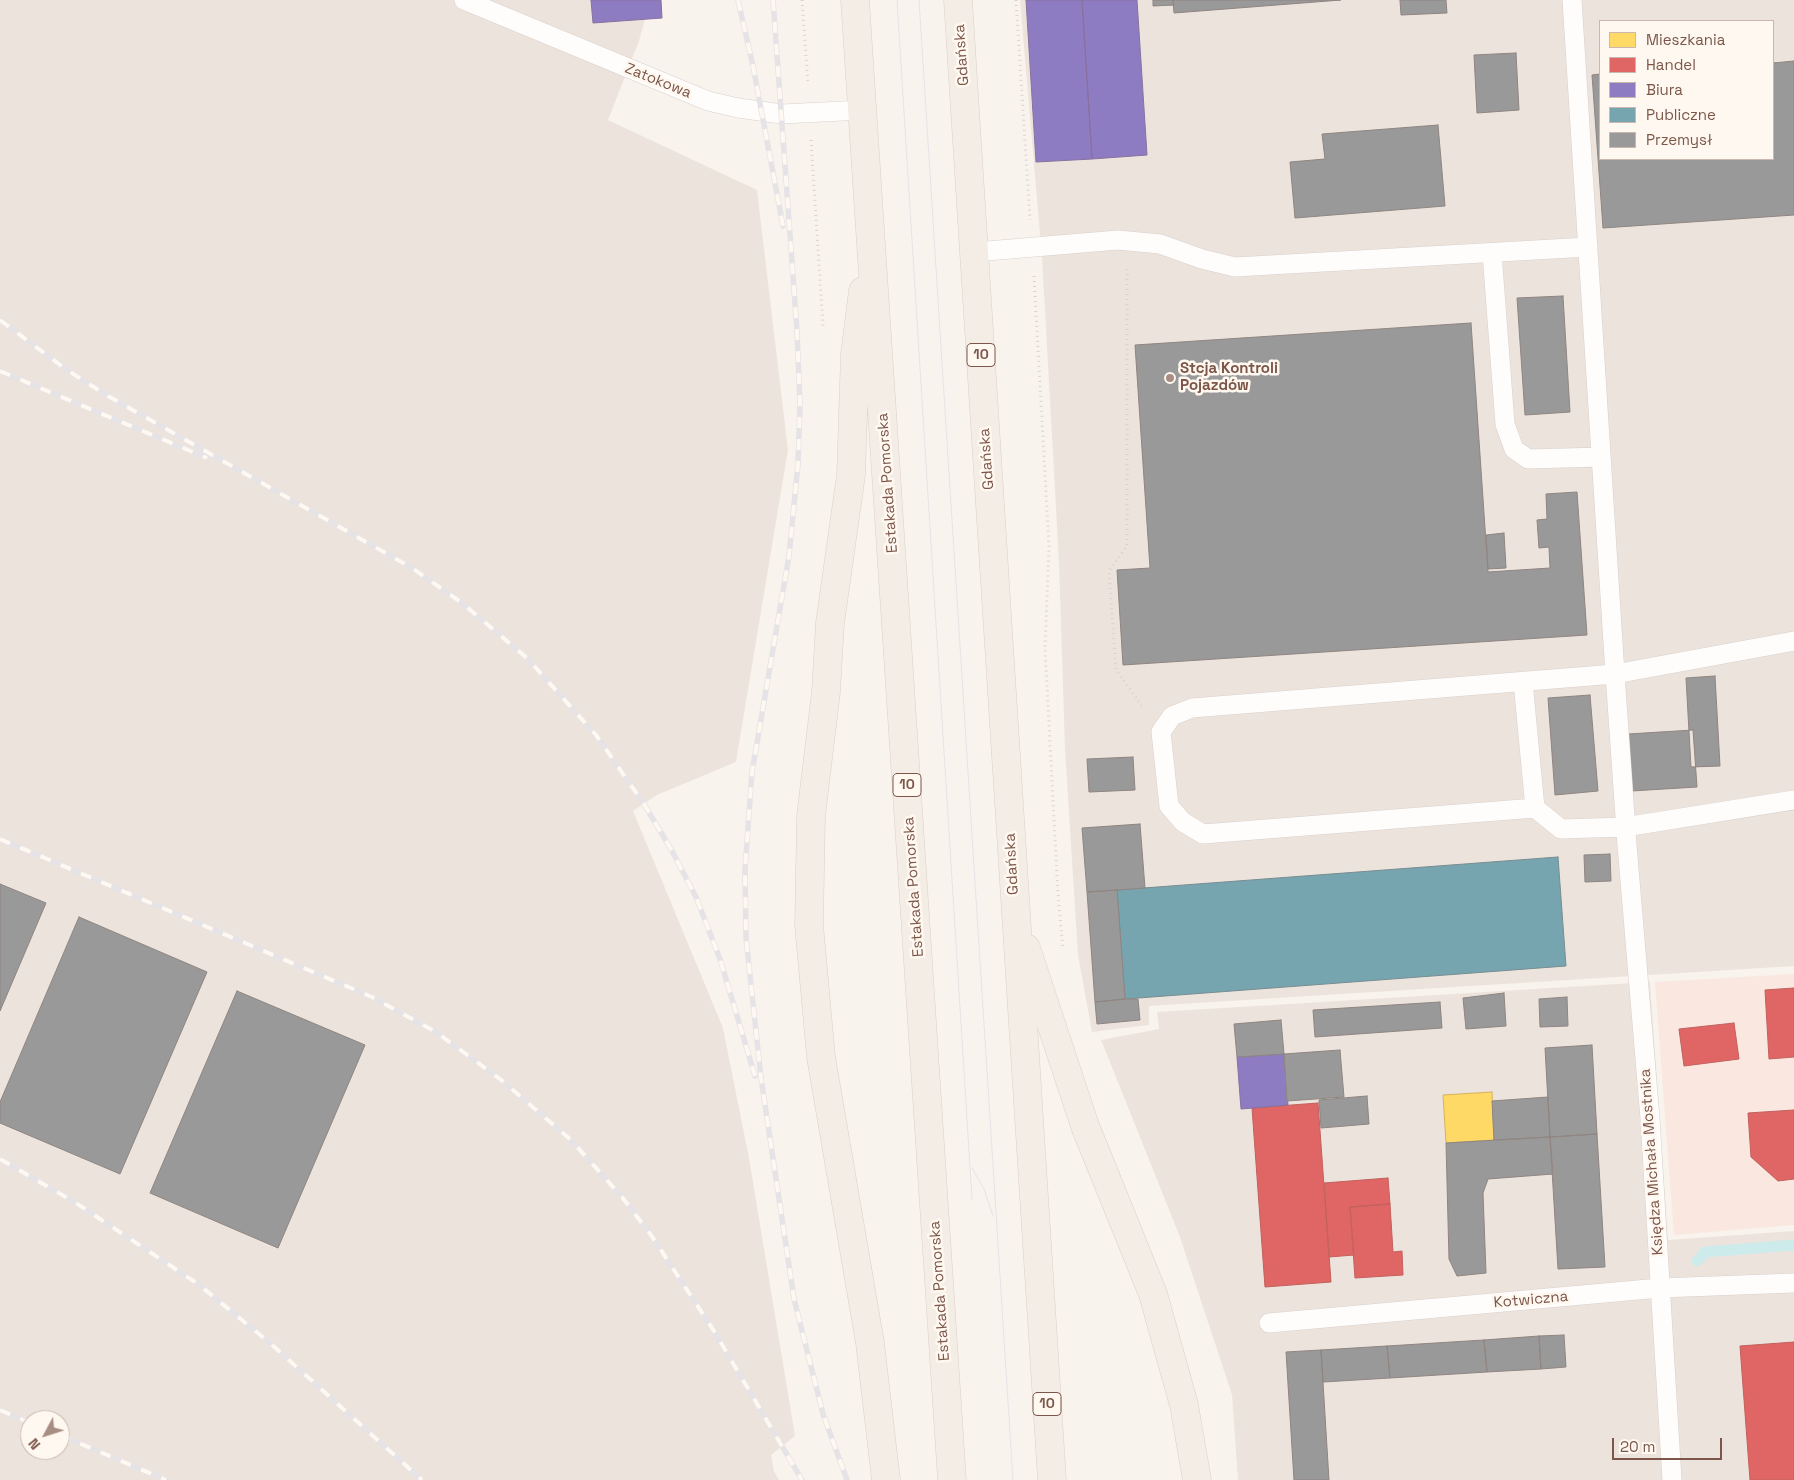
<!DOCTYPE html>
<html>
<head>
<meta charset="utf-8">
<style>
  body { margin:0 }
  #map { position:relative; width:1794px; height:1480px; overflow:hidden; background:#f9f3ed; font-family:"Space Grotesk",sans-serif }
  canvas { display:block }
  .legend { position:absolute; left:1599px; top:20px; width:175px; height:140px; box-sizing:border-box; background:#fff8f0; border:1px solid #cab7ad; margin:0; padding:6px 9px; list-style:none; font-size:15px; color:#7b5649 }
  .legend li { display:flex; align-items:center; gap:10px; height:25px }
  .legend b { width:25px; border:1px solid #cab7ad }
  .north { position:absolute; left:20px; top:1410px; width:50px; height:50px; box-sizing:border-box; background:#fff8f0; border:1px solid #cab7ad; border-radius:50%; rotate:230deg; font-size:14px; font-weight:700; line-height:20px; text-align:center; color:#7b5649 }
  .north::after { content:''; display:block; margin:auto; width:18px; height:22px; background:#a78d82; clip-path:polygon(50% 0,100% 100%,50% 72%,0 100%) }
  .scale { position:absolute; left:1612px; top:1438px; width:110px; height:22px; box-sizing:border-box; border:2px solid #7b5649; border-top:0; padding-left:6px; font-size:15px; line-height:18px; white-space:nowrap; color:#7b5649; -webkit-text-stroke:4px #fff8f0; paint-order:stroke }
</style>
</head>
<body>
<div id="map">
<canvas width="1794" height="1480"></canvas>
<ul class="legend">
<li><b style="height:14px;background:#ffd966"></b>Mieszkania</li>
<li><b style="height:14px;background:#e06666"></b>Handel</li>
<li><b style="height:14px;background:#8e7cc3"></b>Biura</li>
<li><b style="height:14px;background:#76a5af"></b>Publiczne</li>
<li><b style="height:14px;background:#999"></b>Przemysł</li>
</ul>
<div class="north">N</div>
<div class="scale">20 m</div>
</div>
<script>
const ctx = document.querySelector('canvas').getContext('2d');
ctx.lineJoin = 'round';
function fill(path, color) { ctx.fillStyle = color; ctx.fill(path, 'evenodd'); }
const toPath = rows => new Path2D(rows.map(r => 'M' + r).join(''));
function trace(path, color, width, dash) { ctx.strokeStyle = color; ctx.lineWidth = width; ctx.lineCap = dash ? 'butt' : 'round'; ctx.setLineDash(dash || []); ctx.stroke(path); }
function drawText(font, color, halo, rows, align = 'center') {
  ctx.font = font + ' "Space Grotesk",sans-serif'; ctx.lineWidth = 5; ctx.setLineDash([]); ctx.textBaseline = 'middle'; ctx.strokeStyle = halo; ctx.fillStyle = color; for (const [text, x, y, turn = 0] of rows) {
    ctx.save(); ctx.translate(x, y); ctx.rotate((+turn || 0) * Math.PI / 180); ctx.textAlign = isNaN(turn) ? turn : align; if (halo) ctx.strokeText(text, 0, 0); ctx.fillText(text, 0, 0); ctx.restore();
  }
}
fill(toPath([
  [1794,974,1794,1225,1674,1235,1655,982]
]), '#f9e7e0');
fill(toPath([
  [0,0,661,0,662,18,645,19,639,41,608,120,757,190,788,450,736,762,657,795,633,811,723,1028,749,1158,795,1436,771,1455,774,1471,779,1480,0,1480],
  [30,1420,60,1420,60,1450,30,1450],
  [1020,0,1794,0,1794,966,1149,1006,1149,1025,1092,1032,1078,955,1065,750,1059,562,1042,258],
  [1600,21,1773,21,1773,159,1600,159],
  [1650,982,1668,1240,1794,1231,1794,1480,1238,1480,1232,1395,1180,1237,1101,1040,1159,1029,1157,1012]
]), '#ede3dd');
const homes = toPath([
  [1492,1092,1494,1140,1446,1143,1443,1095,1492,1092]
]);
fill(homes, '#ffd966');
trace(homes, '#d7b25d', 1);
const shops = toPath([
  [1794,988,1794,1057,1769,1059,1765,990,1794,988],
  [1734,1023,1739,1059,1684,1066,1679,1029,1734,1023],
  [1318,1103,1331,1282,1265,1287,1252,1108,1318,1103],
  [1794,1110,1794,1179,1778,1181,1751,1157,1748,1113,1794,1110],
  [1388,1178,1390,1204,1350,1207,1354,1255,1329,1257,1324,1183,1388,1178],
  [1390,1204,1393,1252,1402,1251,1403,1275,1355,1278,1350,1207,1390,1204],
  [1794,1342,1794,1480,1750,1480,1740,1346,1794,1342]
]);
fill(shops, '#e06666');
trace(shops, '#c2615d', 1);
const offices = toPath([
  [591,0,661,0,662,18,593,23,591,0],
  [1026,0,1082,0,1092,159,1036,162,1026,0],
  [1082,0,1137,0,1147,155,1092,159,1082,0],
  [1284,1054,1288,1105,1241,1109,1237,1057,1284,1054]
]);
fill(offices, '#8e7cc3');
trace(offices, '#88719e', 1);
const public = toPath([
  [1558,857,1566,966,1125,999,1117,890,1558,857]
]);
fill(public, '#76a5af');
trace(public, '#788d90', 1);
const industry = toPath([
  [1153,0,1173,0,1174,5,1153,6,1153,0],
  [1173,0,1341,0,1174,13,1173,0],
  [1400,0,1446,0,1447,13,1401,15,1400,0],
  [1516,53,1519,110,1477,113,1474,55,1516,53],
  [1794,61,1794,215,1603,228,1592,75,1600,74,1600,159,1773,159,1773,63,1794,61],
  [1438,125,1445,206,1295,218,1290,162,1325,159,1322,134,1438,125],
  [1563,296,1570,412,1525,415,1517,298,1563,296],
  [1471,323,1488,572,1550,568,1549,547,1539,548,1537,520,1547,519,1546,494,1577,492,1587,635,1123,665,1117,570,1150,568,1135,345,1471,323],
  [1504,533,1506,568,1488,569,1486,535,1504,533],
  [1715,676,1720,766,1691,767,1686,678,1715,676],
  [1590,695,1598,791,1555,795,1548,698,1590,695],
  [1693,730,1697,787,1615,792,1612,735,1693,730],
  [1133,757,1135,790,1089,792,1087,759,1133,757],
  [1140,824,1145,888,1087,892,1082,828,1140,824],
  [1610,854,1611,881,1585,882,1584,855,1610,854],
  [0,884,46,903,0,1011,0,884],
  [1117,890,1125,999,1095,1002,1087,892,1117,890],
  [79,917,207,972,120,1174,0,1123,0,1102,79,917],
  [237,991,365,1045,278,1248,150,1193,237,991],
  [1504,993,1506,1026,1466,1029,1463,998,1504,993],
  [1567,997,1568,1026,1540,1027,1539,999,1567,997],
  [1125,999,1138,999,1140,1020,1097,1024,1095,1002,1125,999],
  [1440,1002,1442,1028,1315,1037,1313,1010,1440,1002],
  [1281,1020,1284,1054,1237,1057,1234,1024,1281,1020],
  [1592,1045,1597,1134,1550,1137,1545,1048,1592,1045],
  [1340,1050,1344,1097,1287,1101,1284,1054,1340,1050],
  [1367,1096,1369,1124,1321,1128,1319,1100,1367,1096],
  [1548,1097,1550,1137,1494,1140,1492,1101,1548,1097],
  [1597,1134,1605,1267,1558,1269,1550,1137,1597,1134],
  [1550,1137,1553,1174,1488,1179,1483,1193,1486,1273,1457,1276,1449,1259,1446,1143,1550,1137],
  [1564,1335,1566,1367,1541,1369,1539,1336,1564,1335],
  [1539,1336,1541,1369,1487,1372,1484,1340,1539,1336],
  [1484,1340,1487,1372,1390,1378,1387,1346,1484,1340],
  [1387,1346,1390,1378,1323,1382,1321,1350,1387,1346],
  [1321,1350,1329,1480,1294,1480,1286,1352,1321,1350]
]);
fill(industry, '#999');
trace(industry, '#908581', 1);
trace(toPath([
  [1697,1261,1705,1252,1794,1245]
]), '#cdebeb', 11);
const lane = toPath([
  [464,0,708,101,738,108,782,114,863,110],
  [1572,0,1615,674,1627,845,1650,1118,1672,1480],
  [975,252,1118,240,1160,244,1202,259,1235,267,1588,247],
  [1492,253,1505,424,1514,449,1528,459,1601,457],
  [1794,641,1615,674,1192,708,1172,716,1161,732,1169,806,1183,822,1203,834,1535,808,1561,829,1625,827,1794,800],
  [1523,682,1535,808],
  [1269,1323,1660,1288,1794,1283]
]);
const primary = toPath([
  [855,0,952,1480],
  [958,0,1052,1480],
  [863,291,855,354,851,475,830,623,826,692,811,816,809,925,821,1057,870,1343,886,1480],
  [1026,948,1085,1126,1153,1294,1184,1405,1197,1480]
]);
trace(lane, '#d9d0cb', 20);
trace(primary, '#dacfca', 29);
trace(toPath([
  [802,0,808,84],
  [1016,0,1030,220],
  [811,140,823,326],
  [1127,269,1127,546,1109,571,1116,669,1143,708],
  [1034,276,1049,546,1045,648,1058,895,1063,949]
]), '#dcd1ce', 3, [1, 4]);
trace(lane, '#fefdfc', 19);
trace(primary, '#f3ede6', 28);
trace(toPath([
  [897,0,972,1199],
  [919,0,1013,1480],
  [972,1168,984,1189,993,1216]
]), '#e5e3e6', 1);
const rail = toPath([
  [738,0,753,66,783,226],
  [773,0,797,331,800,405,798,464,789,556,752,772,745,870,746,938,761,1078,794,1299,823,1414,847,1480],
  [0,320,67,370,108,396,412,568,462,603,527,658,596,735,644,804,672,851,696,897,720,959,755,1076],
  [0,371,207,458],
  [0,839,372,997,436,1032,500,1079,571,1140,622,1197,651,1235,714,1331,802,1480],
  [0,1159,76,1203,198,1284,270,1343,422,1480],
  [0,1410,30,1423],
  [60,1435,166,1480]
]);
trace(rail, '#e5e3e6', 5.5);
trace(rail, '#fff8f0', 4, [11]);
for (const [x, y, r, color] of [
  [1170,378,5,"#a78d82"]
]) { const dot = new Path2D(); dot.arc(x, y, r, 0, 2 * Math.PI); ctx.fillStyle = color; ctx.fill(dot); trace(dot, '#fff8f0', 2); }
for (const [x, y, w] of [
  [981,355,28],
  [907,785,28],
  [1047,1404,28]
]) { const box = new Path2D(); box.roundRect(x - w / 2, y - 11.5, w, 23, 4); ctx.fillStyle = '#fff8f0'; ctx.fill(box); trace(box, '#7b5649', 1); }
drawText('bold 14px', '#7b5649', null, [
  ["10",981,355],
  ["10",907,785],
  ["10",1047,1404]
]);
drawText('15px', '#7b5649', '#fff8f0', [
  ["Gdańska",962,55,-94],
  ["Zatokowa",658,81,22],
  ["Gdańska",987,459,-94],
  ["Estakada Pomorska",888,483,-94],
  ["Gdańska",1012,864,-93],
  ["Estakada Pomorska",914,887,-94],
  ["Księdza Michała Mostnika",1652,1162,-94],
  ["Estakada Pomorska",940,1291,-94],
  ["Kotwiczna",1531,1300,-5]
]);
drawText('bold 15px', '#7b5649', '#fff8f0', [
  ["Stcja Kontroli",1180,369],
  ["Pojazdów",1180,386]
], 'left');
</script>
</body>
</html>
